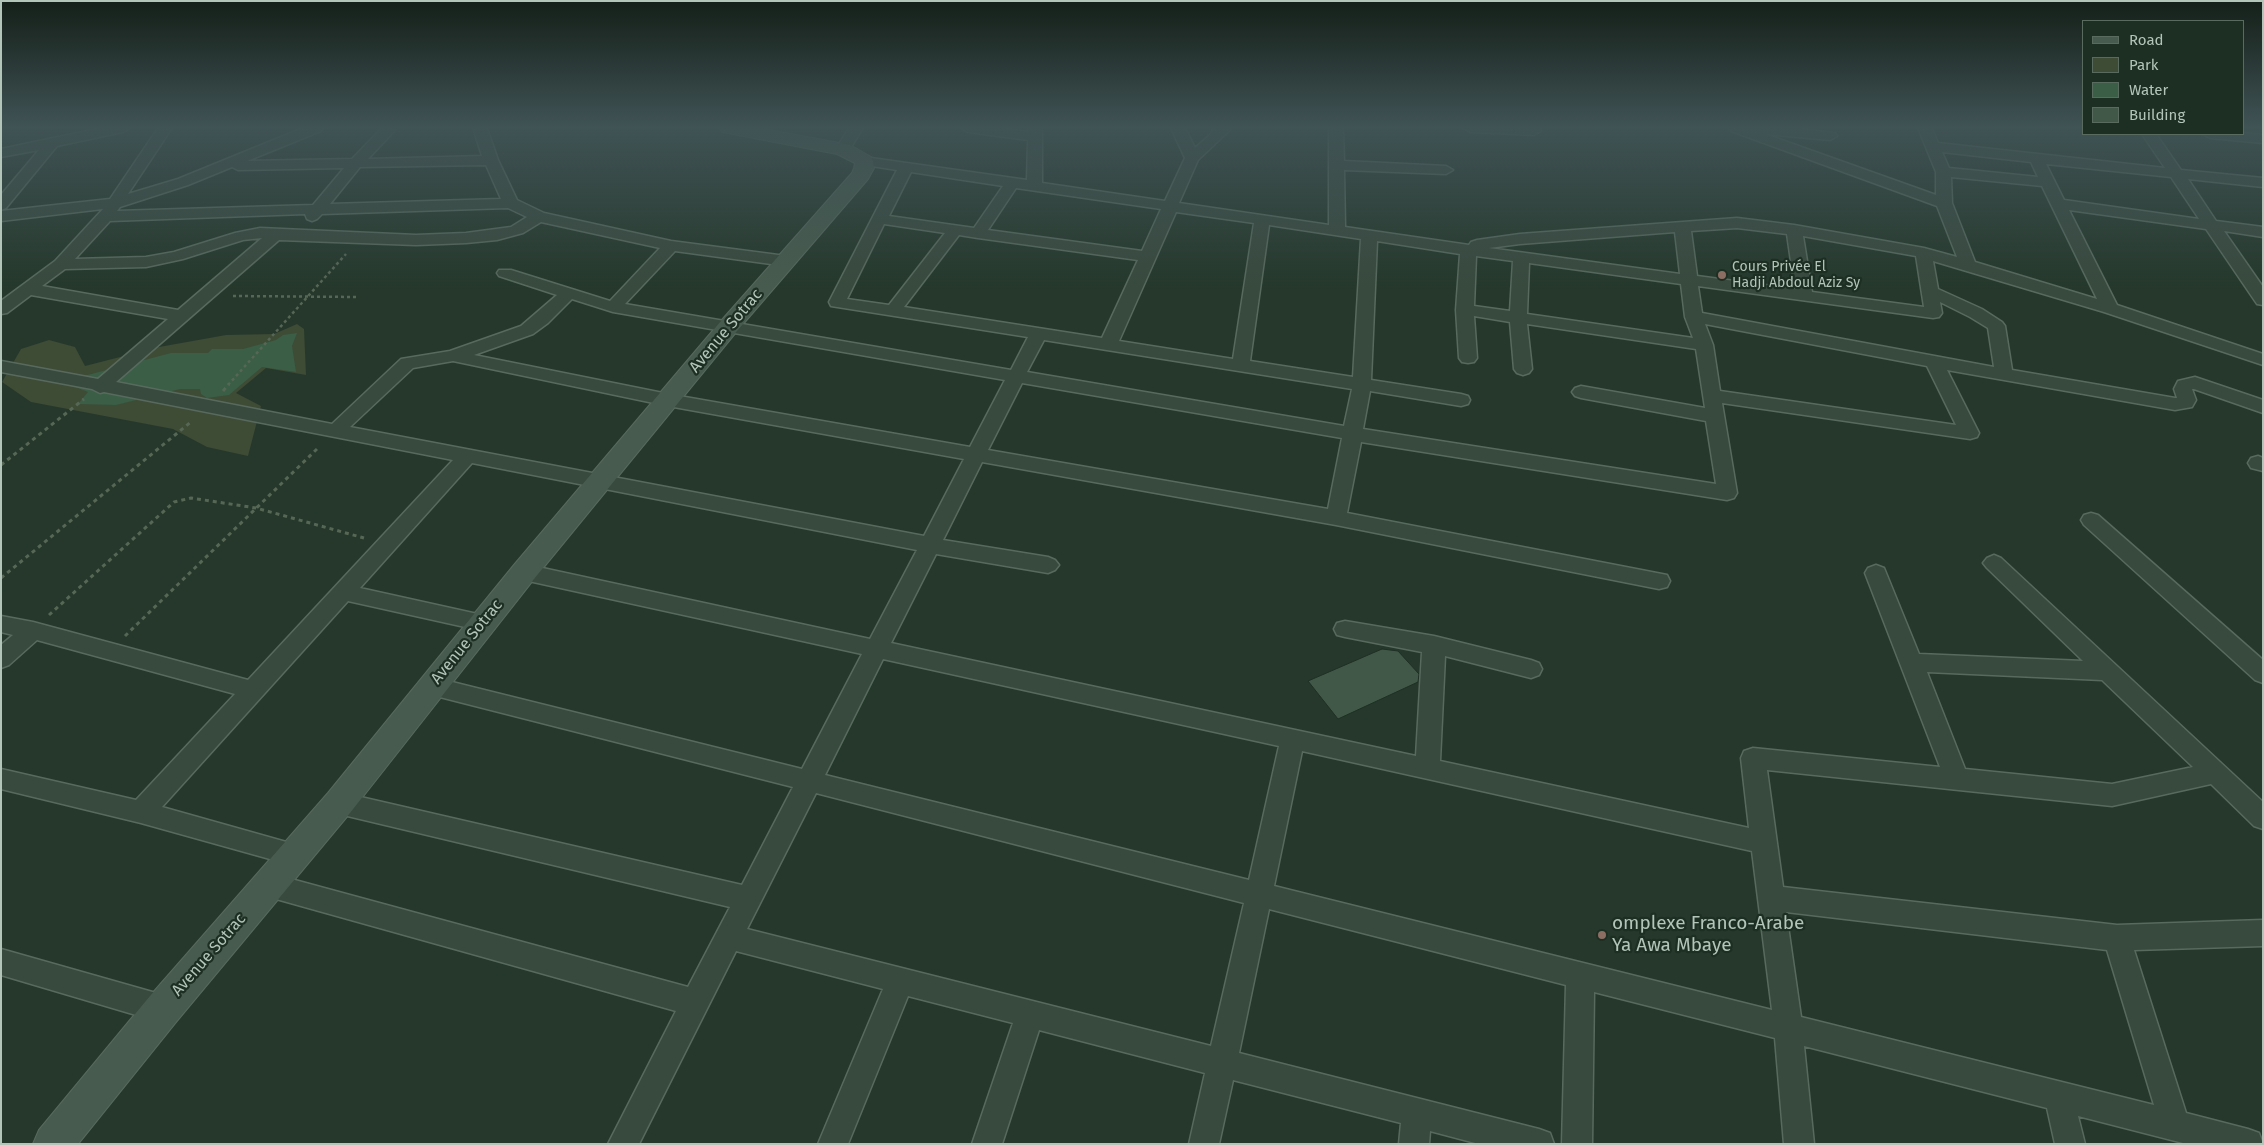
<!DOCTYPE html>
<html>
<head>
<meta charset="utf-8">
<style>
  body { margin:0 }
  #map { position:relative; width:2264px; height:1145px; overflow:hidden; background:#25382b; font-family:"Fira Sans",sans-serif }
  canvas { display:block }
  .frame { position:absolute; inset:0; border:2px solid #b3c5b9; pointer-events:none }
  .legend { position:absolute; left:2082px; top:20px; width:162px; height:115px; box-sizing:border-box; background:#1d2e23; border:1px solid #596a5f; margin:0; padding:6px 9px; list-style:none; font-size:15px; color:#b3c5b9 }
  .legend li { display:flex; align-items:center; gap:10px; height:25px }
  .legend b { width:25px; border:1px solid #596a5f }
</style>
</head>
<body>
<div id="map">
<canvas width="2264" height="1145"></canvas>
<div class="frame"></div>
<ul class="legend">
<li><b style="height:6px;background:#475b4e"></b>Road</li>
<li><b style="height:14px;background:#3e4b35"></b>Park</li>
<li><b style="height:14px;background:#3a5e46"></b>Water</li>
<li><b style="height:14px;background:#415848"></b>Building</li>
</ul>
</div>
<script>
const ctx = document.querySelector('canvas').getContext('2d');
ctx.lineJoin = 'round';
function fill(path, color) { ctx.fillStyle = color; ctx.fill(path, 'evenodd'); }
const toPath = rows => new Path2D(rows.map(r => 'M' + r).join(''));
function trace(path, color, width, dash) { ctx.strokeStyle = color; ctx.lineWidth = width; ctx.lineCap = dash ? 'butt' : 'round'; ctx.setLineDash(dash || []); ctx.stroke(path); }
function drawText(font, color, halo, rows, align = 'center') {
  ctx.font = font + ' "Fira Sans",sans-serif'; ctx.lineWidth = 4.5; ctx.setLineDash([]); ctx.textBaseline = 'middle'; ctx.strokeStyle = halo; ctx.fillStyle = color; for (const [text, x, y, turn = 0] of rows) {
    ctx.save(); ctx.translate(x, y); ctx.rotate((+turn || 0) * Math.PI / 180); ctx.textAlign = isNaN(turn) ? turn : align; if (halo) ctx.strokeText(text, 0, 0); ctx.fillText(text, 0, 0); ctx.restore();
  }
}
fill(toPath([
  [297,324,304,329,306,375,266,368,236,393,261,406,248,456,207,447,173,429,31,402,2,382,21,349,49,340,75,347,85,366,159,347,226,335,274,334]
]), '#3e4b35');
fill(toPath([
  [297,333,292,346,296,372,262,367,229,395,207,398,201,394,200,389,180,389,116,405,78,404,88,392,73,386,80,377,171,353,208,353,212,349,243,349,276,340,283,335]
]), '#3a5e46');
const building = toPath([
  [1382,649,1398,651,1419,674,1418,682,1338,719,1308,681,1382,649]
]);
fill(building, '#415848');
trace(building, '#1f3024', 1);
const street = toPath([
  [101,128,130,128,123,132,57,146,6,208,1,210,1,195,39,150,1,157,1,149,101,128],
  [158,128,172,128,128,194,178,179,303,128,323,128,321,131,247,161,352,159,382,128,397,128,368,159,482,156,473,128,487,128,498,160,517,200,544,213,671,241,786,256,792,258,794,261,792,264,786,266,675,251,625,304,1011,370,1028,337,831,306,829,302,897,170,859,164,857,161,859,158,864,157,1027,180,1028,140,968,132,961,128,1001,128,1028,132,1028,128,1042,128,1042,183,1165,201,1185,158,1171,128,1185,128,1195,148,1210,135,1214,128,1232,128,1198,160,1179,203,1329,225,1329,128,1343,128,1344,161,1446,166,1453,170,1446,174,1344,170,1345,227,1469,245,1471,242,1477,240,1520,234,1737,218,1794,225,1924,248,1957,257,1937,206,1731,131,1729,128,1795,128,1835,133,1837,136,1830,140,1765,134,1936,195,1936,172,1918,128,1932,128,1938,143,2165,168,2142,134,2156,134,2181,170,2263,178,2263,187,2188,179,2216,221,2263,227,2263,237,2224,231,2263,287,2263,305,2257,304,2206,229,2069,210,2117,305,2263,354,2263,365,2104,312,1933,261,1938,289,1982,309,2002,322,2005,326,2012,370,2175,398,2177,398,2174,389,2178,381,2195,377,2263,400,2263,413,2194,389,2192,389,2196,400,2192,407,2175,410,1947,370,1979,433,1977,437,1970,439,1722,403,1737,493,1734,498,1727,500,1361,442,1347,513,1667,575,1670,581,1667,587,1659,589,1336,525,982,462,943,540,1048,557,1055,560,1059,565,1055,570,1048,573,936,554,891,643,1416,756,1422,652,1345,637,1337,635,1334,629,1337,623,1345,621,1434,636,1531,660,1539,663,1542,669,1539,675,1531,678,1445,656,1440,761,1749,828,1741,758,1744,751,1753,748,1940,767,1865,573,1868,568,1876,565,1884,568,1919,654,2083,661,1987,568,1983,563,1987,558,1994,555,2001,558,2263,802,2263,829,2254,826,2211,784,2112,806,1767,770,1783,887,2117,925,2263,920,2263,946,2134,950,2186,1113,2248,1129,2259,1133,2263,1144,2187,1144,2078,1116,2085,1144,2055,1144,2047,1108,1804,1046,1814,1144,1784,1144,1775,1038,1594,992,1592,1144,1562,1144,1566,985,1269,909,1239,1053,1539,1129,1550,1133,1554,1144,1479,1144,1430,1131,1429,1144,1399,1144,1401,1123,1233,1080,1219,1144,1189,1144,1205,1073,1039,1030,1002,1144,972,1144,1013,1023,908,996,848,1144,818,1144,883,989,736,951,639,1144,608,1144,676,1011,269,897,260,893,256,885,260,877,269,873,688,987,730,907,339,814,330,811,327,803,330,795,339,792,742,885,793,787,432,695,424,692,420,686,424,680,432,677,802,769,862,654,524,580,516,577,513,572,516,567,524,564,870,639,917,550,472,463,360,588,491,617,494,623,491,629,483,631,348,601,162,807,304,847,308,855,304,863,295,866,141,823,1,789,1,769,136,800,235,694,37,640,9,665,1,668,1,645,13,635,1,632,1,616,33,622,248,680,453,460,104,392,100,393,92,389,1,372,1,361,98,379,168,319,31,295,7,313,1,314,1,301,55,261,103,209,1,221,1,211,110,199,158,128],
  [1942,152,2031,162,2038,177,1949,168,1942,152],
  [2046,164,2171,177,2199,219,2064,200,2046,164],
  [486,165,501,199,330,204,360,167,486,165],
  [232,167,238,170,344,168,313,205,117,211,120,207,188,185,232,167],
  [911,172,1003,186,974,228,889,216,911,172],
  [1951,177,2042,186,2097,299,1975,262,1952,203,1951,177],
  [1016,188,1161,209,1142,251,988,230,1016,188],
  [508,208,527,217,511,227,466,233,416,235,260,228,235,233,174,252,146,257,75,259,110,221,305,214,307,219,312,221,317,219,322,214,508,208],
  [1176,212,1254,223,1233,359,1119,341,1176,212],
  [541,222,660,248,610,301,511,270,499,270,497,273,499,276,557,295,521,326,450,351,401,359,332,424,116,382,279,240,416,245,466,243,497,240,523,233,541,222],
  [884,224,945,233,889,305,847,299,884,224],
  [1269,225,1361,239,1353,377,1250,361,1269,225],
  [1737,228,1787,234,1795,289,1697,276,1691,231,1737,228],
  [1675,232,1680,274,1489,248,1520,244,1675,232],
  [959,235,978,238,1138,260,1102,338,904,307,959,235],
  [1803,236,1916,256,1924,307,1812,292,1803,236],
  [262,238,178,310,42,286,65,269,146,267,183,259,243,240,262,238],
  [1377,241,1460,254,1456,310,1459,358,1462,362,1468,363,1474,362,1477,358,1474,316,1510,322,1514,369,1517,373,1523,375,1529,373,1532,369,1527,324,1696,349,1705,408,1581,386,1575,388,1572,392,1575,396,1581,398,1706,421,1716,484,1363,429,1370,391,1461,406,1468,404,1470,400,1468,396,1461,394,1371,380,1377,241],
  [1476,256,1513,261,1510,311,1474,306,1476,256],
  [1529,263,1681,284,1685,317,1693,338,1527,314,1529,263],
  [1698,286,1933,318,1939,317,1942,313,1940,302,1970,317,1988,328,1994,367,1702,313,1698,286],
  [572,299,613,312,1005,380,970,447,668,394,474,355,533,334,548,323,572,299],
  [1705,324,1927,366,1956,425,1720,391,1713,345,1705,324],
  [1044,340,1352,389,1344,426,1027,372,1044,340],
  [453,361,668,406,964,459,924,536,350,427,413,368,453,361],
  [1022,383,1342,438,1328,509,988,450,1022,383],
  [883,659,1279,746,1249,880,825,775,883,659],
  [1927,672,2102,680,2193,767,2112,784,1965,769,1927,672],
  [1302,751,1752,851,1772,1010,1274,886,1302,751],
  [816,793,1244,903,1211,1046,747,929,816,793],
  [1786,912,2107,950,2154,1105,1801,1017,1786,912],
  [849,128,863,128,848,152,838,152,836,149,849,128],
  [1463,128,1539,128,1541,131,1534,135,1470,132,1463,128],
  [2243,133,2263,135,2263,143,2210,138,2203,134,2243,133],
  [2258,456,2263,458,2263,471,2251,468,2248,463,2251,458,2258,456],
  [2091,513,2098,515,2263,660,2263,683,2255,680,2084,525,2081,520,2084,515,2091,513],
  [1,949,163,995,173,999,177,1009,173,1019,163,1023,1,975,1,949]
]);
const secondary = toPath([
  [719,128,759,128,850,145,871,157,873,161,874,168,868,179,737,331,534,579,350,813,176,1022,78,1144,33,1144,39,1130,150,996,328,793,514,565,721,321,852,173,854,168,855,163,837,154,728,133,722,132,719,128]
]);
trace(street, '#586a5e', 3);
trace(secondary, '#586a5e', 2);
trace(toPath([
  [233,296,357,297],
  [228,385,346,254]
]), '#576755', 2.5, [3, 3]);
trace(toPath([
  [223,391,229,384],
  [1,465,84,399],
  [1,578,192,421],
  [49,615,174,502,191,498,256,508,364,538],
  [125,636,319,447]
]), '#576755', 3, [4, 4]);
fill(street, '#38493d');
fill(secondary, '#475b4e');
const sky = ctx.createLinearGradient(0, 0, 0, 289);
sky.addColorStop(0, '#141f18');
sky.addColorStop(0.44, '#405355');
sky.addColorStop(1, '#40535500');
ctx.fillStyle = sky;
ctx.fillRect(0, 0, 2264, 289);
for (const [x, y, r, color] of [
  [1722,275,5,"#8d6e63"],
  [1602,935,5,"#8d6e63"]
]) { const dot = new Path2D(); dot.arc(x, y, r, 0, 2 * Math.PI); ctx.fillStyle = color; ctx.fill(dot); trace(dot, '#1d2e23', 2); }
drawText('14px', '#b3c5b9', '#1d2e23', [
  ["Cours Privée El",1732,267],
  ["Hadji Abdoul Aziz Sy",1732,283]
], 'left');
drawText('16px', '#b3c5b9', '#1d2e23', [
  ["Avenue Sotrac",726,331,-50],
  ["Avenue Sotrac",467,642,-51],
  ["Avenue Sotrac",209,955,-49]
]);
drawText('19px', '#b3c5b9', '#1d2e23', [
  ["omplexe Franco-Arabe",1612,924],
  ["Ya Awa Mbaye",1612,946]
], 'left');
</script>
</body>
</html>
